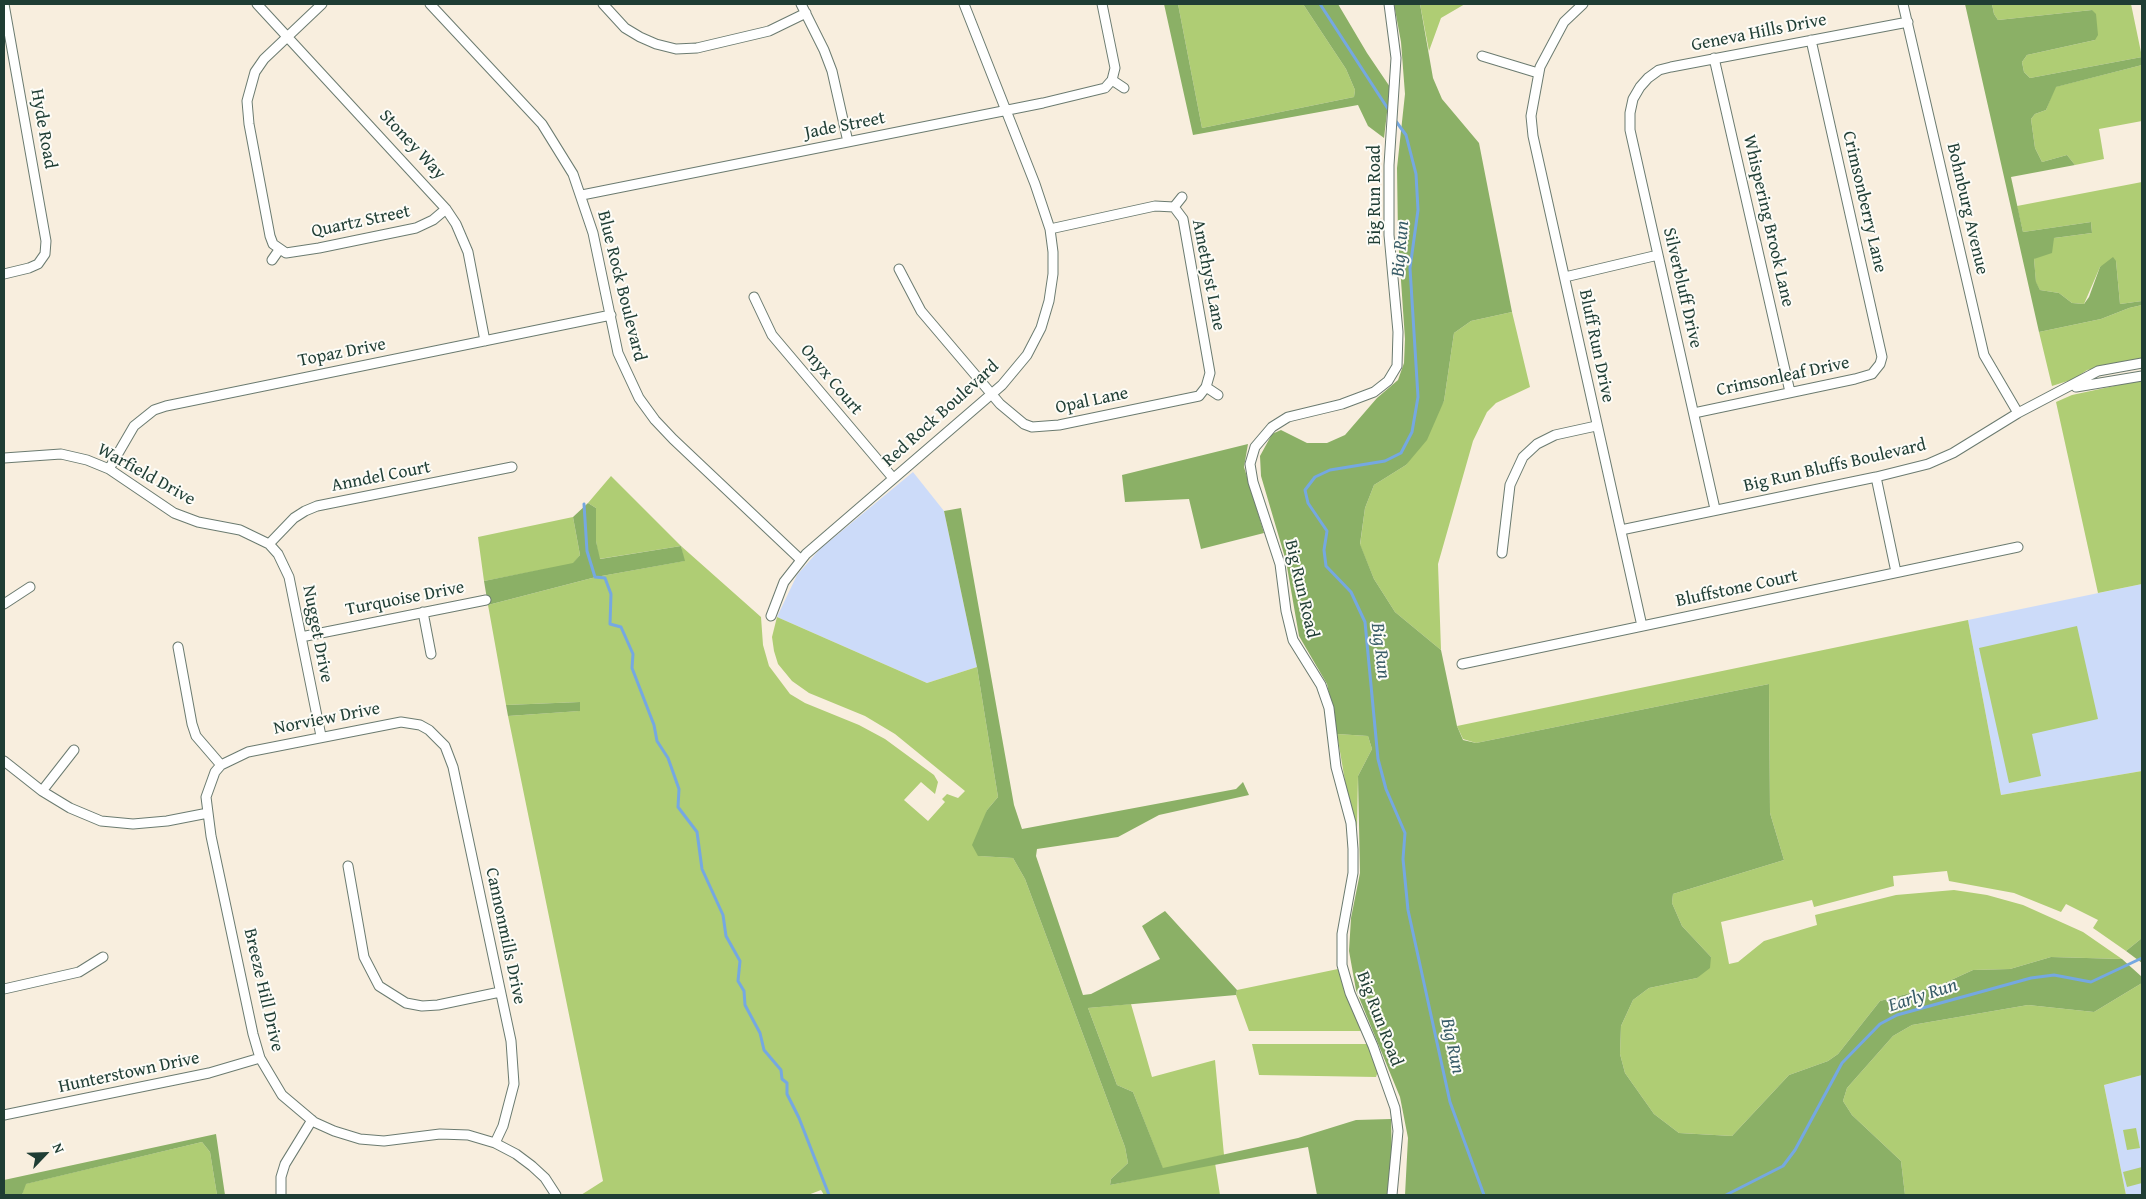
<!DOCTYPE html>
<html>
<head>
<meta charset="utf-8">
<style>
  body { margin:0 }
  #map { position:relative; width:2146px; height:1199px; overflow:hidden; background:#f8eede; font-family:"Gentium Book Plus",serif }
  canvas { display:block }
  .frame { position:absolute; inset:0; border:5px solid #1f3d34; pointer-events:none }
  .north { position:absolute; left:20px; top:1129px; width:50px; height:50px; -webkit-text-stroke:4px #fdfcf7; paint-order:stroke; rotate:66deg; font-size:14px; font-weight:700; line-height:20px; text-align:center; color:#1f3d34 }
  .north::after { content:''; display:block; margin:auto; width:18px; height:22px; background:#1f3d34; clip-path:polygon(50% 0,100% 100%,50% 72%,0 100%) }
</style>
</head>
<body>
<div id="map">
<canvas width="2146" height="1199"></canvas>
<div class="frame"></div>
<div class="north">N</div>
</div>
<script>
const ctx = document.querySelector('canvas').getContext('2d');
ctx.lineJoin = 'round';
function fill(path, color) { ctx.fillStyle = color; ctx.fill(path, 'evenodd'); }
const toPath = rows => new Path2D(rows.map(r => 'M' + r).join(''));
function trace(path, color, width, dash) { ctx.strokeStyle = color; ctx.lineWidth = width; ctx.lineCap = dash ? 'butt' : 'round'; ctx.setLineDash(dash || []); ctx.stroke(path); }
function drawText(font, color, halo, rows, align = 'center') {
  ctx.font = font + ' "Gentium Book Plus",serif'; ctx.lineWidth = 4; ctx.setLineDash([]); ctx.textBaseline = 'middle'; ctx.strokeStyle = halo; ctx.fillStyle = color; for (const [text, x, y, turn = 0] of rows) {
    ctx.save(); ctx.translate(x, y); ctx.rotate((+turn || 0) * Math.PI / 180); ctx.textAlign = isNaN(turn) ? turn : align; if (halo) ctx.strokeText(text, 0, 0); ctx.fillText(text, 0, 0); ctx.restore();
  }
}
fill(toPath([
  [913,472,944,511,977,667,927,683,777,617,797,575,820,549],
  [2142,584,2142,771,2001,795,1968,620],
  [2142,1075,2142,1195,2126,1195,2104,1085]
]), '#ccdbf9');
fill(toPath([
  [1178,4,1303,4,1346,69,1355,90,1354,97,1202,128],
  [1420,4,1465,4,1441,18,1429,51],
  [1992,4,2131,4,2142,57,2030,78,2024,72,2022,62,2027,55,2095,40,2092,10,1998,20,1994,14],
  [2142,65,2142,121,2099,129,2104,159,2075,165,2067,155,2042,162,2035,148,2031,119,2035,114,2046,110,2055,87],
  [2142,182,2142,301,2120,304,2116,261,2100,267,2084,304,2072,303,2059,293,2040,290,2036,283,2034,259,2054,238,2092,233,2091,222,2023,232,2017,206],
  [2142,305,2142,359,2087,370,2074,379,2052,386,2039,332,2101,319,2129,308],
  [1512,312,1530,387,1496,403,1487,412,1473,441,1438,564,1441,650,1395,612,1374,579,1360,545,1365,508,1374,485,1406,465,1444,401,1454,333,1471,321],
  [2142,380,2142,584,2098,593,2056,402,2072,395],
  [611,476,681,546,761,617,763,645,769,666,790,694,805,703,859,725,885,739,934,775,938,782,935,794,921,782,904,800,928,821,945,802,942,799,947,794,958,798,965,791,895,734,865,716,809,693,792,681,778,664,774,651,772,637,777,617,927,683,977,667,998,797,987,810,979,856,1013,858,1025,879,1125,1147,1128,1163,1111,1179,1110,1185,1215,1163,1220,1195,824,1195,821,1190,808,1195,581,1195,603,1181,508,716,579,711,580,702,506,705,488,605,596,577,684,561,681,546,599,559,596,541,596,508,588,503],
  [573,517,580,555,573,564,484,581,478,537],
  [1968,620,2001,795,2142,771,2142,938,2126,951,2093,928,2098,920,2066,904,2061,912,2014,893,1949,881,1947,871,1893,876,1894,886,1814,907,1812,900,1721,922,1729,964,1738,962,1764,941,1817,925,1815,915,1896,895,1954,890,1987,895,2023,905,2083,932,2122,959,2051,957,2010,969,1973,970,1940,985,1880,1001,1838,1054,1828,1061,1789,1075,1732,1136,1679,1133,1654,1114,1625,1073,1620,1054,1621,1026,1633,1000,1649,988,1697,978,1711,957,1682,926,1672,903,1673,894,1784,860,1770,813,1769,684,1476,743,1463,739,1457,726],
  [2077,626,2098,719,2032,734,2041,776,2009,783,1979,648],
  [1337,734,1368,736,1372,749,1358,776,1357,828,1346,787],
  [1338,969,1361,1031,1249,1031,1236,995,1237,990],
  [2142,983,2142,1075,2104,1085,2126,1195,1905,1195,1901,1161,1852,1115,1843,1101,1847,1088,1893,1036,1912,1025,2028,1005,2094,1012],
  [1131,1004,1152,1077,1215,1060,1224,1155,1163,1169,1133,1092,1117,1085,1088,1008],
  [1252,1044,1367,1044,1378,1071,1376,1077,1259,1075],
  [2136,1128,2140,1148,2127,1150,2123,1130],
  [202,1142,210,1152,217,1195,22,1195,25,1184],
  [2142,1167,2142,1183,2127,1187,2123,1172]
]), '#afcd74');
fill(toPath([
  [1164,4,1178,4,1202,128,1354,97,1355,90,1346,69,1303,4,1338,4,1367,53,1390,87,1384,138,1368,126,1358,105,1193,135],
  [1394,4,1420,4,1433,78,1442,99,1479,143,1512,312,1471,321,1454,333,1444,401,1427,440,1406,465,1374,485,1365,508,1360,544,1374,579,1395,612,1441,650,1457,726,1463,740,1476,743,1769,684,1770,813,1784,860,1673,894,1672,903,1682,926,1711,957,1710,968,1697,978,1649,988,1633,1000,1621,1026,1620,1054,1625,1073,1654,1114,1679,1133,1732,1136,1789,1075,1828,1061,1838,1054,1880,1001,1940,985,1973,970,2010,969,2051,957,2122,959,2142,977,2142,983,2094,1012,2028,1005,1912,1025,1893,1036,1847,1088,1843,1101,1852,1115,1901,1161,1905,1195,1405,1195,1408,1138,1400,1097,1356,990,1349,951,1351,918,1360,873,1358,776,1372,749,1368,736,1337,734,1327,684,1299,636,1286,561,1261,476,1260,456,1272,434,1281,430,1307,443,1327,443,1345,435,1377,398,1398,380,1404,363,1405,339,1398,237,1397,168,1405,94,1401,42],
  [1965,4,1992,4,1994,14,1998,20,2092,10,2096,14,2098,35,2095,40,2027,55,2022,62,2024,72,2030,78,2142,57,2142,65,2056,87,2046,110,2035,114,2031,119,2035,148,2042,162,2067,155,2075,165,2011,177,2023,232,2091,222,2092,233,2054,238,2052,253,2034,259,2036,282,2040,290,2059,293,2072,303,2084,304,2089,297,2100,267,2113,257,2116,261,2120,304,2142,301,2142,305,2129,308,2101,319,2039,332],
  [1248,444,1244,467,1264,533,1201,549,1189,499,1125,502,1122,475],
  [588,503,596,508,596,541,600,559,681,546,685,561,596,577,488,605,484,581,573,563,580,555,573,517],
  [961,508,1014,805,1022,829,1236,789,1243,782,1249,795,1159,815,1118,837,1037,849,1036,856,1083,995,1091,994,1160,959,1142,926,1165,911,1237,990,1236,995,1088,1008,1117,1085,1133,1092,1163,1168,1298,1138,1356,1120,1391,1119,1393,1195,1317,1195,1308,1147,1110,1185,1111,1179,1128,1163,1125,1147,1025,879,1013,858,978,856,972,845,987,810,998,797,977,667,944,511],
  [580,702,580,711,508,716,506,705],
  [2142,938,2142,963,2126,951],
  [216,1134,225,1195,217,1195,210,1152,202,1142,26,1184,22,1195,4,1195,4,1180]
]), '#8bb066');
trace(toPath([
  [1320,4,1390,112],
  [1395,120,1406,135,1416,174,1418,210,1410,268,1418,397,1412,432,1401,453,1385,461,1330,470,1315,477,1305,490,1308,503,1327,531,1324,550,1326,566,1351,592,1365,622,1378,759,1386,789,1405,833,1403,859,1408,910,1450,1102,1484,1195],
  [584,504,587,551,595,577,605,578,611,594,610,624,621,627,633,654,632,668,654,725,657,741,668,758,679,789,678,807,697,832,702,869,723,915,726,936,740,961,738,981,744,991,745,1005,760,1033,764,1050,781,1070,782,1079,787,1083,787,1094,799,1118,829,1195],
  [1726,1195,1783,1166,1795,1150,1842,1063,1880,1024,1897,1015,2031,978,2054,975,2091,982,2142,958]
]), '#75a8e1', 3);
const street = toPath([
  [257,4,446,209,456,224,468,252,485,341],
  [322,4,264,59,255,72,247,101,249,124,270,236,273,244,286,253,319,248,416,228,433,220,446,209],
  [430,4,542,124,573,174,593,233,618,353,639,398,655,420,673,439,801,560],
  [603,4,625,28,640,37,656,44,676,49,697,48,769,31,806,13],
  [801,4,824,50,832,71,848,142],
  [1389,4,1396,58,1389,165,1389,235,1398,332,1397,366,1388,381,1374,392,1342,404,1288,417,1272,427,1255,447,1250,464,1253,482,1280,564,1286,611,1293,640,1321,685,1329,708,1336,767,1351,823,1353,849,1353,873,1342,934,1342,965,1350,993,1373,1046,1395,1108,1398,1131,1392,1195],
  [1583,4,1564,22,1540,67,1531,116,1533,136,1642,626],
  [1903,4,1984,355,2018,413],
  [1482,56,1538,73],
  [1714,58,1790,392],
  [1112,80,1124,88],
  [582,195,1043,103,1105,88,1112,80,1115,68,1102,4],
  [1174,207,1182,197],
  [272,260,279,250],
  [899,269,921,311,1000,404,1024,424,1032,427,1059,425,1199,396,1206,387,1210,373,1183,219,1174,207,1155,206,1050,229],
  [4,274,29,268,38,264,45,254,46,241,4,4],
  [1565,277,1658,255],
  [754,297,772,335,893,478],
  [1206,387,1218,395],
  [2076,387,2142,376],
  [1694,413,1855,379,1872,374,1880,364,1882,357,1811,40],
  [4,458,61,454,87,460,109,469,174,513,198,522,240,530,269,544,278,554,289,577,321,736],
  [109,469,134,426,154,410,166,406,611,315],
  [1876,477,1896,572],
  [1715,509,1630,130,1630,113,1633,99,1640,87,1648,78,1659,70,1671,67,1908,22],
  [1621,530,1876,477,1928,464,1953,453,2018,413,2098,371,2142,363],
  [269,544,294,518,305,511,317,506,512,467],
  [1502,553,1510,485,1523,457,1537,444,1555,435,1596,426],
  [4,604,30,587],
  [423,612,431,654],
  [771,616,784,582,806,554,1002,385,1027,355,1041,328,1049,301,1053,274,1053,252,1050,229,1035,184,964,4],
  [301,637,486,600],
  [178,647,192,724,196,736,221,765],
  [1462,664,2018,547],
  [4,761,42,791,70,808,101,821,133,824,167,821,208,813],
  [42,791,74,750],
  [348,866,364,957,379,986,406,1003,422,1006,438,1005,500,992],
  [4,989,79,972,103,957],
  [4,1115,209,1073,260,1058],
  [495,1143,503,1126,514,1084,511,1041,453,767,445,746,429,730,420,725,401,722,248,752,221,765,215,772,206,797,211,836,253,1034,260,1058,282,1095,314,1122,334,1131,360,1139,384,1141,440,1134,468,1135,495,1143,516,1154,532,1166,545,1178,556,1195],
  [281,1195,281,1177,285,1164,312,1120]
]);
trace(street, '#6b7b70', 11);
trace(street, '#fff', 9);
drawText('18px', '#1f3d34', '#fdfcf7', [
  ["Geneva Hills Drive",1759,33,-11],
  ["Jade Street",845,126,-11],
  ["Hyde Road",43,129,80],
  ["Stoney Way",412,145,47],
  ["Big Run Road",1375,195,-90],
  ["Crimsonberry Lane",1864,202,77],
  ["Bohnburg Avenue",1967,209,77],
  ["Whispering Brook Lane",1768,221,77],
  ["Quartz Street",361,222,-12],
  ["Amethyst Lane",1208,275,79],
  ["Blue Rock Boulevard",621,286,76],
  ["Silverbluff Drive",1682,288,77],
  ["Bluff Run Drive",1596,346,78],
  ["Topaz Drive",342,353,-11],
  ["Crimsonleaf Drive",1783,377,-12],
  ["Onyx Court",831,380,50],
  ["Opal Lane",1092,401,-12],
  ["Red Rock Boulevard",941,414,-42],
  ["Big Run Bluffs Boulevard",1835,466,-13],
  ["Warfield Drive",146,475,29],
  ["Anndel Court",381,477,-11],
  ["Big Run Road",1301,589,77],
  ["Bluffstone Court",1737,589,-12],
  ["Turquoise Drive",405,599,-11],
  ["Nugget Drive",317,634,79],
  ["Norview Drive",327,719,-11],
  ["Cannonmills Drive",505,936,78],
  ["Breeze Hill Drive",263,990,77],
  ["Big Run Road",1379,1019,69],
  ["Hunterstown Drive",129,1073,-12]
]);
drawText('italic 19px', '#395d68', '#fdfcf7', [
  ["Big Run",1401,249,-85],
  ["Big Run",1380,651,83],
  ["Early Run",1923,996,-18],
  ["Big Run",1452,1046,78]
]);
</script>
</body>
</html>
